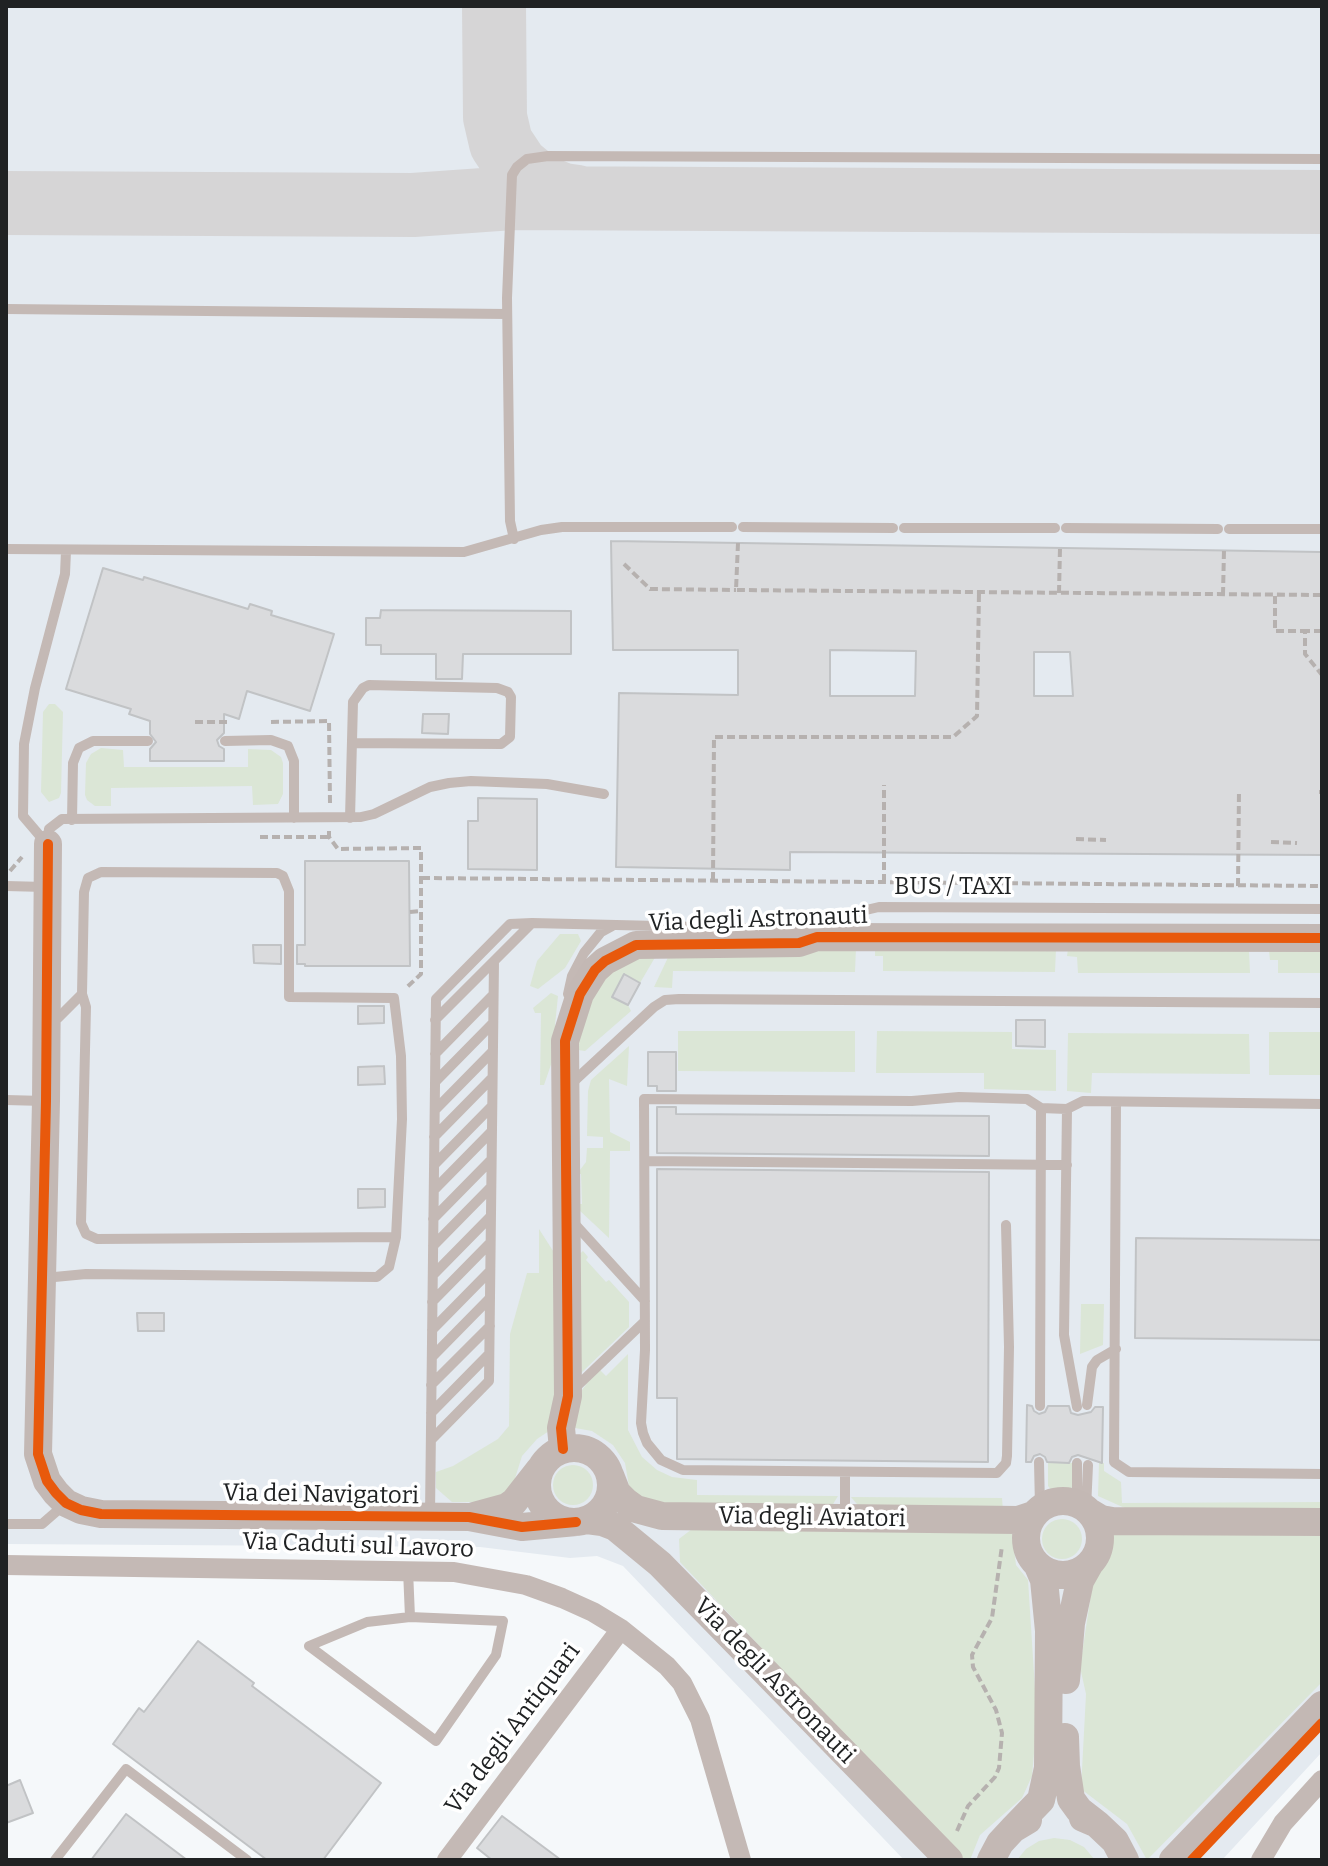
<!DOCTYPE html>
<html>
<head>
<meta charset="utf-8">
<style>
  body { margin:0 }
  #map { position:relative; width:1328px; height:1866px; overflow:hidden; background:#f5f8fa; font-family:Bitter,serif }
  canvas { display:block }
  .frame { position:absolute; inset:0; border:8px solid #202223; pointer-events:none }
</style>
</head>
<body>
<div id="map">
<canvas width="1328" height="1866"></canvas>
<div class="frame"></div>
</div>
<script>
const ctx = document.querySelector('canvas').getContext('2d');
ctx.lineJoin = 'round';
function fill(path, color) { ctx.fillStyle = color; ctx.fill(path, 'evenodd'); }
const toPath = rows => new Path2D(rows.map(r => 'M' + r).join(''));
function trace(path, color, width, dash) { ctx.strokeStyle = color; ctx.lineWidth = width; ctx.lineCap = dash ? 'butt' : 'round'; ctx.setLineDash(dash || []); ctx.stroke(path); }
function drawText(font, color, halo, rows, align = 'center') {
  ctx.font = font + ' Bitter,serif'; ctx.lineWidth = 7; ctx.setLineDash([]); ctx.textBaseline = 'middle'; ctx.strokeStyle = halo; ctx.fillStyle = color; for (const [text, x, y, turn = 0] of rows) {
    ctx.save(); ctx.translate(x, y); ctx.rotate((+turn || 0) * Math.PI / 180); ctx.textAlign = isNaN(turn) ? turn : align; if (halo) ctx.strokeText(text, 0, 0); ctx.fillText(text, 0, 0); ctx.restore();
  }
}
fill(toPath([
  [6,6,1322,6,1322,1752,1222,1860,904,1860,623,1566,597,1556,570,1558,480,1547,6,1544]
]), '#e4eaf0');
fill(toPath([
  [49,704,55,704,63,712,61,793,59,798,49,802,41,792,43,712],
  [101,748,123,750,124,767,248,767,248,749,271,750,281,757,283,763,283,794,278,804,253,805,252,786,111,788,111,806,95,806,87,800,85,795,86,763,91,754],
  [560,934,578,934,581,941,565,968,538,989,530,986,537,961],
  [856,948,855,972,673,971,672,988,654,987,672,949],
  [875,948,1056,949,1055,972,883,971,883,956,875,956],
  [1068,949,1249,950,1250,973,1078,973,1077,957,1067,956],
  [1269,951,1322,951,1322,973,1278,973,1278,960,1270,960],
  [657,954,640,983,624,974,612,996,628,1005,631,1011,585,1051,578,1050,579,1031,587,1002,617,965],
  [551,993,558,996,555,1025,556,1050,544,1085,540,1085,541,1013,535,1013,533,1008],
  [678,1031,855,1031,855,1072,678,1071],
  [877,1031,1012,1032,1012,1049,1056,1050,1056,1091,984,1089,984,1073,876,1073],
  [1269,1032,1322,1032,1322,1075,1269,1075],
  [1068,1033,1249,1034,1250,1074,1092,1073,1091,1093,1067,1091],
  [629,1046,627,1086,609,1079,610,1132,630,1142,630,1151,610,1151,609,1238,578,1209,578,1204,582,1204,581,1174,577,1174,586,1162,587,1148,603,1148,603,1137,587,1136,588,1091,591,1080],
  [539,1229,555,1254,555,1415,552,1429,537,1439,522,1456,512,1488,492,1502,452,1502,436,1488,436,1472,453,1466,498,1439,509,1426,510,1334,527,1273,539,1273],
  [583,1251,588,1257,586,1260,606,1282,609,1280,629,1302,629,1327,581,1373,576,1257],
  [1081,1304,1104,1304,1103,1345,1080,1354],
  [628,1354,628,1430,642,1457,657,1470,672,1477,697,1480,697,1495,838,1496,830,1509,665,1508,630,1492,625,1463,613,1445,592,1431,575,1428,582,1390,588,1382,600,1370,606,1376],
  [1048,1462,1072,1463,1072,1487,1067,1493,1053,1492,1048,1486],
  [1099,1463,1104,1463,1104,1471,1121,1482,1122,1503,1322,1502,1322,1511,1127,1509,1098,1496],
  '553 1485a20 20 0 1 1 40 0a20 20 0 1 1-40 0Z',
  [851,1497,1002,1498,1003,1511,862,1510],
  '1042 1539a20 20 0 1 1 40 0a20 20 0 1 1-40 0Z',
  [696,1526,1012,1532,1016,1565,1028,1580,1037,1720,1032,1776,1022,1798,980,1835,970,1860,962,1860,680,1562,679,1539],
  [1108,1530,1322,1531,1322,1682,1147,1860,1127,1824,1081,1789,1086,1694,1080,1667,1094,1574,1105,1551],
  [1054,1838,1070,1840,1084,1847,1095,1860,1017,1860,1026,1849,1039,1841]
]), '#dbe6d6');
trace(toPath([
  [494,6,495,117,501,143,517,167,540,186,563,195,577,197],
  [6,203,413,205,512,198,1322,202]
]), '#d6d5d6', 64);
const building = toPath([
  [611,541,1322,552,1322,855,790,852,790,870,616,867,619,693,738,695,738,650,613,650,611,541],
  [830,650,916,651,915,696,830,696,830,650],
  [1034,652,1070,652,1073,696,1034,696,1034,652],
  [103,568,143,580,144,577,248,609,250,604,272,611,271,615,334,634,310,711,247,691,239,719,224,714,224,733,217,740,219,746,224,749,224,761,150,761,150,749,156,742,150,734,150,721,129,714,131,709,66,689,103,568],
  [381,610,571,611,571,654,463,654,462,679,436,679,436,654,381,654,381,645,366,645,366,618,380,618,381,610],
  [423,714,449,714,448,734,422,733,423,714],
  [478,798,537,799,537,870,468,869,468,821,478,821,478,798],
  [305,861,409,861,410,966,305,966,305,964,297,964,297,945,305,945,305,861],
  [253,945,281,945,281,964,254,963,253,945],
  [624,974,640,983,628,1005,612,997,624,974],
  [358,1006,384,1006,384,1023,358,1024,358,1006],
  [1016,1020,1045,1020,1045,1047,1016,1046,1016,1020],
  [648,1052,676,1052,676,1091,657,1091,657,1086,648,1086,648,1052],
  [384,1066,385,1084,358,1085,358,1067,384,1066],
  [657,1107,676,1107,676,1114,989,1116,989,1156,657,1153,657,1107],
  [657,1169,989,1172,988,1462,677,1459,677,1398,657,1398,657,1169],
  [358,1189,385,1189,385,1207,358,1208,358,1189],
  [1136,1238,1322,1240,1322,1340,1135,1338,1136,1238],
  [137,1313,164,1313,164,1331,138,1331,137,1313],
  [1027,1405,1032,1406,1034,1411,1039,1414,1045,1412,1048,1406,1069,1406,1071,1413,1078,1415,1091,1412,1095,1407,1103,1407,1102,1463,1078,1455,1072,1457,1069,1463,1047,1462,1045,1457,1040,1454,1034,1456,1031,1462,1026,1462,1027,1405],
  [198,1641,254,1683,252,1686,381,1783,323,1860,267,1860,113,1744,139,1708,144,1712,198,1641],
  [20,1780,33,1813,6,1823,6,1786,20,1780],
  [126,1814,187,1860,91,1860,126,1814],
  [502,1816,561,1860,492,1860,477,1848,502,1816]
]);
fill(building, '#dadbdd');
trace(building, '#c1c3c5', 2);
trace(toPath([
  [738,543,736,590,1322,595],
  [624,564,650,589,736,590],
  [1059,593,1060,548],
  [1223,595,1224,550],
  [1275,596,1275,631,1305,631],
  [1322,631,1305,631,1305,654,1322,675],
  [195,722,227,722],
  [271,722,329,721,330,803],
  [1319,792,1322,792],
  [329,831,329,837,338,849,421,848,421,974,405,989],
  [260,837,329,837],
  [1076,839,1106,840],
  [1271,842,1297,843],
  [10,871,22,857],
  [422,878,1322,886],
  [713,880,714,737,953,737,977,716,979,592],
  [884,882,884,785],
  [1238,886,1239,791],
  [410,912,421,911],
  [957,1831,968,1806,995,1777,999,1768,1002,1733,996,1710,973,1667,972,1655,992,1618,1002,1546]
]), '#b6b1af', 4, [8, 4]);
trace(toPath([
  [6,309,507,314],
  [743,527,893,528],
  [904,528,1055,528],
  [1066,528,1218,529],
  [1229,529,1322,529],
  [514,539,510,521,507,298,512,175,517,167,527,159,548,156,1322,159],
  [6,549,464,552,541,530,562,527,732,527],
  [225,741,271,740,288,746,294,761,294,818],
  [350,818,353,702,363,688,369,685,497,688,508,692,511,697,510,737,501,744,352,743],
  [72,820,73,763,79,748,93,741,148,741],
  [48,842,49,829,62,819,361,817,374,814,430,787,449,783,471,781,547,784,604,794],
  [46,843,23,816,24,744,35,688,65,574,66,551],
  [6,886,45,887],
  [568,994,572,976,584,953,601,932,612,926],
  [50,1020,58,1018,82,994],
  [435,1020,532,923,784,929,879,907,1322,909],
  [435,1054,493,995],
  [435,1082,493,1023],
  [572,1083,654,1007,665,1000,679,999,1322,1003],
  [6,1100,44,1101],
  [1116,1102,1114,1462,1129,1472,1322,1474],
  [1067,1109,1083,1101,1322,1104],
  [435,1110,493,1051],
  [434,1137,492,1078],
  [645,1161,1067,1165],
  [434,1165,492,1106],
  [434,1190,492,1131],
  [433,1219,491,1160],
  [573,1222,645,1301],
  [1006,1225,1009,1347,1007,1456,1006,1463,997,1473,683,1470,661,1460,647,1443,643,1433,641,1423,645,1350,644,1099,912,1101,959,1097,1027,1099,1041,1108,1067,1109,1064,1335,1077,1407],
  [433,1246,491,1187],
  [433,1275,491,1216],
  [44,1278,86,1274,377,1277,389,1267,396,1237,402,1119,401,1056,394,998,289,997,289,891,283,876,277,873,101,872,88,878,84,892,82,994,86,1007,81,1223,86,1234,97,1239,396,1237],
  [432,1302,490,1243],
  [432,1330,490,1271],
  [432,1357,490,1298],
  [431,1385,490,1326],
  [574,1389,645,1321],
  [1087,1405,1092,1367,1097,1360,1116,1349],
  [1040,1406,1041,1108],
  [431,1413,489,1354],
  [431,1440,489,1381,494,962],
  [1039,1462,1040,1507],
  [1077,1463,1077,1491,1081,1505],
  [845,1473,845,1515],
  [1086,1509,1088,1465],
  [430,1514,436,999,510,924,532,923],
  [6,1524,42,1524,65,1504],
  [408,1570,410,1617,367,1622,309,1646,436,1741,496,1655,503,1621,410,1617],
  [55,1860,126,1769,247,1860]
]), '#c4b9b5', 10);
trace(toPath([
  [6,1565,454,1572,526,1585,562,1598,593,1612,621,1629,667,1666,682,1683,700,1719,741,1860],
  [447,1860,621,1629],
  [1261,1860,1283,1823,1322,1780]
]), '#c4b9b5', 20);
trace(toPath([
  [48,844,46,1101,38,1454,47,1481,56,1493,66,1503,81,1510,101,1514,469,1517,522,1527,576,1522],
  '537 1485a37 37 0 1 1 74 0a37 37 0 1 1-74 0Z',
  [563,1449,561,1428,568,1396,565,1041,580,994,595,970,605,961,636,945,799,943,817,937,1322,938],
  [610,1475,617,1493,625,1501,636,1509,662,1516,1018,1520,1033,1515],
  '1026 1538a37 37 0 1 1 74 0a37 37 0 1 1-74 0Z',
  [1091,1513,1101,1519,1112,1521,1322,1522],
  [474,1516,507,1507,514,1502,539,1470],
  [587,1520,602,1522,615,1527,660,1564,949,1860],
  [1066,1680,1071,1623,1080,1581,1089,1565],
  [1065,1737,1066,1766,1071,1799,1079,1810,1097,1824],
  [1083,1818,1097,1824,1115,1841,1125,1860],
  [1013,1829,1041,1800,1048,1768,1049,1631,1044,1580,1038,1566],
  [991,1860,1000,1843,1013,1829,1028,1820],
  [1173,1860,1322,1705]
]), '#c3b8b4', 28);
trace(toPath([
  [48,844,46,1101,38,1454,47,1481,56,1493,66,1503,81,1510,101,1514,469,1517,522,1527,576,1522],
  [563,1449,561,1428,568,1396,565,1041,580,994,595,970,605,961,636,945,799,943,817,937,1322,938],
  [1192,1860,1322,1723]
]), '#e8590c', 10);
drawText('24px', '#202223', '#fff', [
  ["BUS / TAXI",953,887],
  ["Via degli Astronauti",758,920,-2],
  ["Via dei Navigatori",321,1495,1],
  ["Via degli Aviatori",812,1518,1],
  ["Via Caduti sul Lavoro",358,1546,2],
  ["Via degli Astronauti",774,1681,46],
  ["Via degli Antiquari",513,1729,-53]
]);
</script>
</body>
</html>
